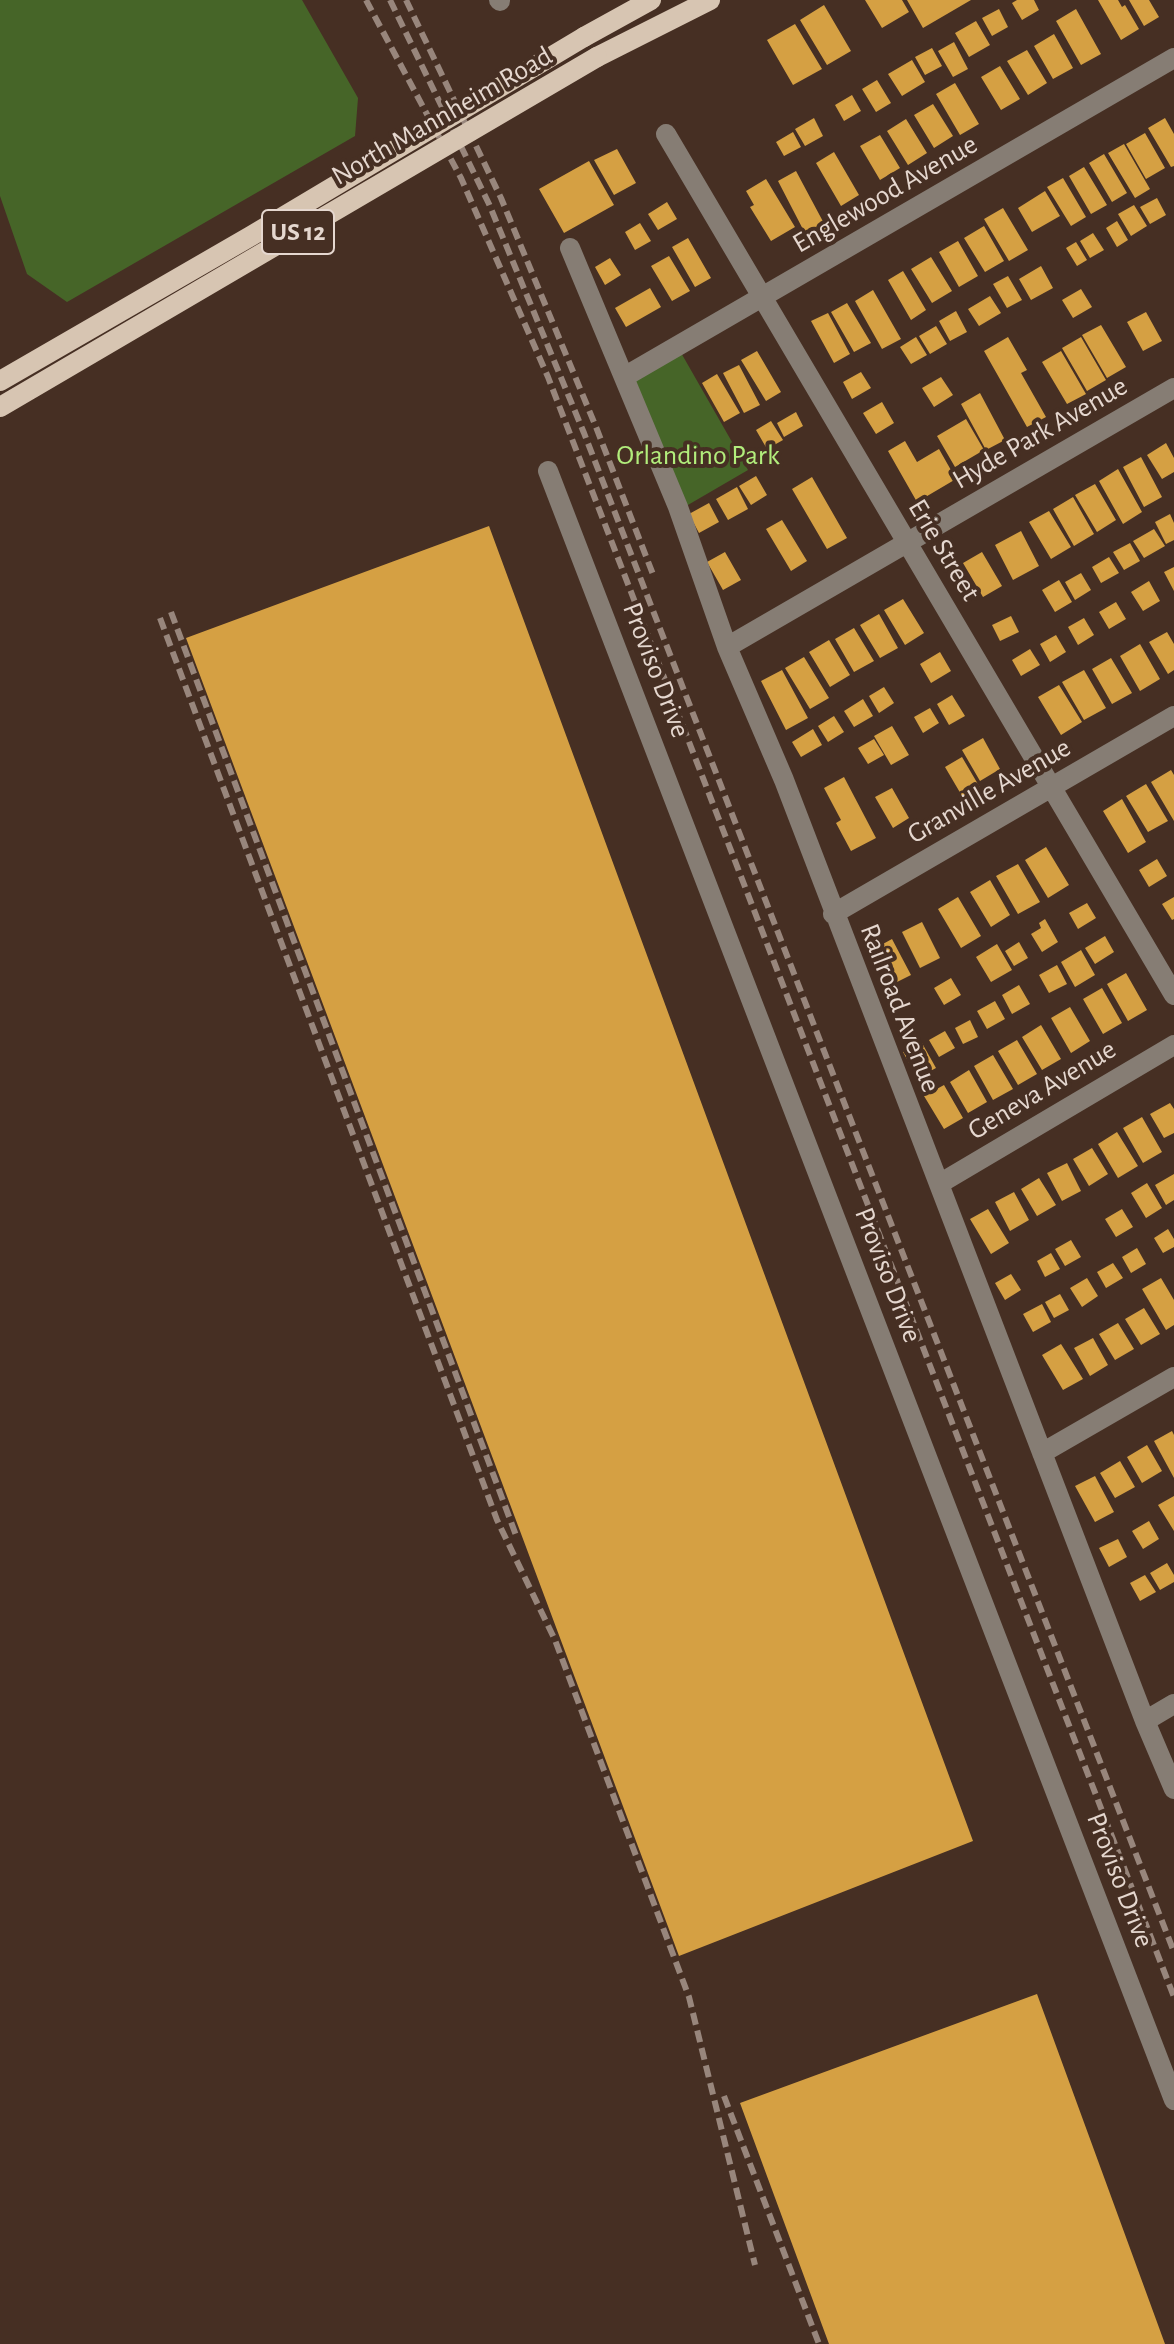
<!DOCTYPE html>
<html>
<head>
<meta charset="utf-8">
<style>
  body { margin:0 }
  canvas { display:block; background:#462f23 }
</style>
</head>
<body>
<canvas width="1174" height="2344"></canvas>
<script>
const ctx = document.querySelector('canvas').getContext('2d');
ctx.lineJoin = 'round';
function fill(path, color) { ctx.fillStyle = color; ctx.fill(path, 'evenodd'); }
const toPath = rows => new Path2D(rows.map(r => 'M' + r).join(''));
function trace(path, color, width, dash) { ctx.strokeStyle = color; ctx.lineWidth = width; ctx.lineCap = dash ? 'butt' : 'round'; ctx.setLineDash(dash || []); ctx.stroke(path); }
function drawText(font, color, halo, rows, align = 'center') {
  ctx.font = font + ' "Alegreya Sans",sans-serif'; ctx.lineWidth = 8; ctx.setLineDash([]); ctx.textBaseline = 'middle'; ctx.strokeStyle = halo; ctx.fillStyle = color; for (const [text, x, y, turn = 0] of rows) {
    ctx.save(); ctx.translate(x, y); ctx.rotate((+turn || 0) * Math.PI / 180); ctx.textAlign = isNaN(turn) ? turn : align; if (halo) ctx.strokeText(text, 0, 0); ctx.fillText(text, 0, 0); ctx.restore();
  }
}
fill(toPath([
  [0,0,302,0,358,98,355,136,67,302,27,274,0,196],
  [676,344,748,470,681,509,625,373]
]), '#466528');
fill(toPath([
  [865,0,902,0,909,12,882,28],
  [907,0,971,0,923,28],
  [1017,0,1034,0,1039,10,1022,20,1012,3],
  [1098,0,1118,0,1122,7,1125,5,1139,29,1121,40],
  [1129,0,1149,0,1159,17,1144,26],
  [824,5,851,51,827,65,800,20],
  [999,9,1008,27,992,36,982,18],
  [1076,9,1101,54,1081,65,1056,21],
  [976,21,990,45,969,57,955,33],
  [795,24,822,69,793,85,767,40],
  [1054,34,1073,68,1053,79,1034,46],
  [954,42,968,69,953,77,938,51],
  [932,48,942,66,925,75,915,57],
  [1027,50,1047,83,1028,95,1007,61],
  [912,60,925,82,902,96,888,74],
  [1000,66,1020,99,1001,110,981,77],
  [877,80,891,103,876,112,862,89],
  [955,83,979,124,960,135,936,94],
  [852,95,861,111,844,121,835,105],
  [933,104,953,136,934,148,914,115],
  [814,118,823,136,805,146,795,129],
  [1165,118,1174,134,1174,166,1171,167,1148,128],
  [906,119,927,153,908,165,887,131],
  [793,132,801,147,784,156,776,142],
  [1145,133,1165,168,1146,179,1126,144],
  [880,135,900,168,880,180,860,146],
  [1124,144,1150,189,1135,198,1108,153],
  [617,149,636,183,614,195,594,160],
  [834,152,859,195,841,206,816,163],
  [1104,154,1127,193,1112,202,1089,163],
  [589,161,614,205,564,233,539,189],
  [1084,167,1107,205,1091,214,1069,176],
  [796,171,827,229,808,239,778,181],
  [1063,178,1086,217,1071,226,1047,187],
  [766,179,795,227,771,241,750,207,754,205,746,191],
  [1045,191,1060,216,1032,232,1018,208],
  [1157,198,1166,215,1150,224,1140,207],
  [667,202,677,219,658,230,648,214],
  [1134,205,1147,226,1131,236,1118,214],
  [1003,208,1028,250,1009,261,984,219],
  [1117,221,1128,240,1117,247,1106,228],
  [640,223,651,241,635,250,625,232],
  [984,226,1004,261,985,272,964,238],
  [1093,233,1104,250,1090,258,1080,241],
  [688,238,711,278,695,287,672,247],
  [958,241,978,276,959,287,939,252],
  [1076,242,1087,260,1077,266,1066,248],
  [669,256,690,291,672,301,651,266],
  [931,257,952,291,932,303,911,269],
  [610,258,621,275,605,285,595,267],
  [1041,266,1053,288,1031,300,1019,279],
  [903,271,926,310,911,320,888,280],
  [1008,276,1022,300,1007,308,993,284],
  [650,288,661,307,626,327,615,308],
  [1081,289,1092,307,1073,318,1062,300],
  [873,290,901,339,882,349,855,301],
  [990,296,1001,313,979,326,968,309],
  [847,303,871,343,854,352,831,312],
  [956,311,967,332,950,341,939,321],
  [1146,312,1162,341,1143,351,1127,322],
  [828,313,850,354,834,363,811,321],
  [1101,325,1126,367,1107,378,1082,335],
  [936,326,947,344,930,354,919,336],
  [916,337,927,355,911,364,900,347],
  [1008,337,1027,370,1021,373,1046,417,1027,427,984,351],
  [1081,337,1106,380,1087,391,1062,348],
  [757,351,781,392,766,401,741,360],
  [1061,351,1086,394,1067,404,1042,362],
  [739,365,760,405,744,413,723,373],
  [861,372,871,388,852,399,843,382],
  [717,374,740,413,724,422,702,383],
  [941,377,953,395,934,407,922,388],
  [980,393,1005,440,986,450,961,404],
  [882,402,894,423,876,434,863,413],
  [796,412,803,426,784,437,777,423],
  [966,419,984,450,955,467,937,436],
  [771,421,783,440,767,449,756,430],
  [905,441,917,462,939,449,956,479,917,502,888,451],
  [1166,443,1174,458,1174,472,1162,479,1147,455],
  [1141,457,1162,497,1144,507,1123,467],
  [1118,469,1142,512,1123,524,1099,481],
  [756,476,767,495,751,505,739,486],
  [812,477,847,538,827,549,792,489],
  [1095,484,1116,520,1097,532,1075,495],
  [737,487,748,509,728,520,716,499],
  [1073,497,1094,534,1074,546,1053,509],
  [709,503,719,522,699,533,689,514],
  [1049,511,1071,547,1051,559,1029,522],
  [1170,514,1174,523,1174,540,1166,544,1155,522],
  [782,520,807,561,791,571,766,529],
  [489,526,973,1841,679,1956,186,638],
  [1154,529,1165,546,1144,558,1133,541],
  [1021,531,1039,566,1013,580,995,545],
  [1130,543,1140,561,1124,570,1113,552],
  [725,552,741,580,723,590,707,562],
  [982,552,1002,586,983,597,963,563],
  [1109,557,1119,573,1101,583,1092,567],
  [1174,567,1174,591,1164,572],
  [1081,573,1091,590,1075,600,1065,582],
  [1059,580,1072,602,1055,612,1042,590],
  [1149,581,1160,601,1143,611,1131,592],
  [903,599,924,633,905,645,884,610],
  [1116,602,1126,619,1109,629,1099,612],
  [879,614,898,648,880,658,860,625],
  [1011,616,1019,632,1000,641,992,625],
  [1084,618,1094,635,1078,645,1068,627],
  [854,628,874,661,854,672,835,639],
  [1167,632,1174,644,1174,670,1168,674,1149,642],
  [1056,635,1066,652,1050,662,1040,644],
  [829,640,850,675,830,687,809,652],
  [1140,644,1160,679,1140,691,1120,656],
  [1030,649,1040,665,1021,676,1012,660],
  [940,652,951,671,931,683,920,664],
  [804,657,829,698,810,709,785,668],
  [1111,658,1132,693,1112,704,1092,669],
  [782,670,808,718,786,730,761,681],
  [1084,670,1106,708,1084,720,1062,682],
  [1059,685,1082,722,1061,735,1038,697],
  [884,687,894,703,879,713,869,696],
  [952,695,965,716,949,725,937,704],
  [863,699,873,716,854,727,844,711],
  [930,708,939,723,923,733,914,717],
  [834,716,844,732,828,742,818,726],
  [892,726,909,755,891,765,874,736],
  [813,729,822,745,801,757,792,742],
  [983,738,1000,769,980,781,962,750],
  [874,739,884,755,868,764,858,748],
  [962,757,982,791,965,801,945,767],
  [1171,770,1174,775,1174,821,1151,782],
  [844,777,876,838,851,851,836,823,841,820,824,788],
  [1146,784,1168,821,1148,832,1126,796],
  [892,788,909,818,893,828,875,797],
  [1122,799,1146,842,1128,853,1103,811],
  [1046,847,1069,885,1048,898,1025,860],
  [1157,859,1167,876,1149,887,1139,870],
  [1018,864,1040,902,1018,914,996,876],
  [990,880,1010,915,991,927,970,892],
  [958,897,981,936,961,948,938,909],
  [1174,897,1174,919,1172,920,1162,904],
  [1087,903,1096,918,1078,929,1069,913],
  [1045,919,1058,942,1042,952,1031,934,1041,928,1039,923],
  [922,922,940,958,920,968,902,932],
  [1105,936,1114,952,1095,964,1085,948],
  [892,939,911,975,891,985,872,950],
  [1019,942,1028,958,1014,966,1005,951],
  [997,944,1012,970,991,982,976,957],
  [1081,950,1095,975,1075,987,1061,962],
  [1057,965,1067,984,1049,993,1039,975],
  [1126,973,1147,1010,1128,1021,1107,984],
  [951,978,961,995,944,1005,934,988],
  [1019,985,1030,1004,1012,1014,1002,995],
  [1102,988,1122,1023,1103,1034,1083,999],
  [995,1001,1005,1019,987,1029,977,1011],
  [1070,1007,1090,1041,1071,1053,1051,1018],
  [970,1020,978,1037,963,1044,955,1028],
  [1041,1025,1061,1059,1042,1070,1022,1037],
  [945,1031,955,1048,939,1057,929,1040],
  [1017,1040,1037,1074,1018,1085,998,1051],
  [922,1043,936,1068,917,1078,903,1052],
  [993,1055,1013,1089,993,1100,974,1066],
  [969,1070,987,1102,968,1113,950,1082],
  [944,1085,963,1118,944,1129,924,1096],
  [1170,1103,1174,1109,1174,1133,1164,1138,1150,1114],
  [1142,1117,1162,1152,1143,1163,1123,1128],
  [1117,1132,1138,1166,1118,1178,1098,1144],
  [1092,1148,1108,1174,1089,1186,1073,1159],
  [1067,1163,1081,1191,1062,1201,1047,1173],
  [1174,1174,1174,1200,1166,1205,1155,1185],
  [1039,1178,1056,1205,1037,1216,1021,1189],
  [1147,1183,1162,1208,1146,1218,1131,1193],
  [1014,1192,1029,1220,1010,1231,995,1202],
  [988,1209,1009,1243,991,1254,970,1219],
  [1122,1209,1133,1227,1116,1237,1105,1219],
  [1168,1229,1174,1239,1174,1247,1163,1253,1154,1238],
  [1071,1240,1081,1257,1065,1266,1055,1249],
  [1137,1248,1146,1264,1131,1273,1122,1257],
  [1051,1253,1060,1269,1045,1277,1037,1261],
  [1113,1263,1123,1278,1106,1288,1097,1272],
  [1011,1274,1021,1290,1005,1300,995,1283],
  [1087,1278,1098,1296,1082,1307,1070,1288],
  [1161,1278,1174,1300,1174,1325,1166,1330,1142,1289],
  [1060,1294,1069,1310,1054,1318,1045,1302],
  [1042,1304,1051,1322,1033,1332,1023,1314],
  [1144,1308,1160,1334,1141,1345,1125,1319],
  [1118,1323,1134,1349,1115,1360,1099,1334],
  [1093,1338,1108,1365,1090,1376,1074,1348],
  [1061,1344,1083,1379,1063,1390,1042,1355],
  [1172,1431,1174,1435,1174,1478,1154,1441],
  [1147,1445,1162,1471,1142,1483,1127,1457],
  [1120,1461,1135,1487,1115,1498,1100,1473],
  [1095,1476,1114,1512,1095,1522,1075,1486],
  [1174,1496,1174,1531,1158,1505],
  [1149,1521,1159,1539,1143,1549,1132,1531],
  [1118,1539,1127,1557,1109,1567,1099,1548],
  [1167,1563,1174,1575,1174,1582,1160,1590,1150,1573],
  [1145,1575,1156,1592,1140,1601,1130,1583],
  [1037,1994,1165,2344,829,2344,740,2103]
]), '#d5a043');
trace(toPath([
  [499,0,500,1],
  [666,134,1174,995],
  [570,248,678,507,727,647,784,780,1145,1721,1174,1789],
  [624,377,1174,58],
  [548,471,1174,2100],
  [727,647,1174,388],
  [833,914,1174,716],
  [939,1184,1174,1045],
  [1042,1453,1174,1377],
  [1145,1721,1174,1704]
]), '#867d74', 20);
trace(toPath([
  [584,37,651,0],
  [597,57,710,0]
]), '#d7c5b2', 20);
trace(toPath([
  [366,0,461,178,548,377,1174,1997],
  [390,0,489,204,584,433,1174,1952],
  [406,0,501,198,596,427,654,577],
  [171,612,517,1538],
  [160,618,497,1520,555,1640,689,1997,755,2265],
  [724,2096,819,2344]
]), '#98867c', 6, [12, 6]);
trace(toPath([
  [0,381,251,236,584,37],
  [0,407,597,57]
]), '#d7c5b2', 20);
for (const [x, y, w] of [
  [298,232,72]
]) { const box = new Path2D(); box.roundRect(x - w / 2, y - 22, w, 44, 6); ctx.fillStyle = '#462f23'; ctx.fill(box); trace(box, '#e5d7cf', 2); }
drawText('bold 26px', '#e5d7cf', null, [
  ["US 12",298,232]
]);
drawText('28px', '#e5d7cf', '#462f23', [
  ["North Mannheim Road",442,116,-30],
  ["Englewood Avenue",885,194,-30],
  ["Hyde Park Avenue",1040,433,-30],
  ["Erie Street",944,550,59],
  ["Proviso Drive",656,670,69],
  ["Granville Avenue",989,791,-30],
  ["Railroad Avenue",900,1008,69],
  ["Geneva Avenue",1042,1090,-31],
  ["Proviso Drive",888,1275,69],
  ["Proviso Drive",1120,1880,69]
]);
drawText('28px', '#b2ed7c', '#462f23', [
  ["Orlandino Park",698,456]
]);
</script>
</body>
</html>
